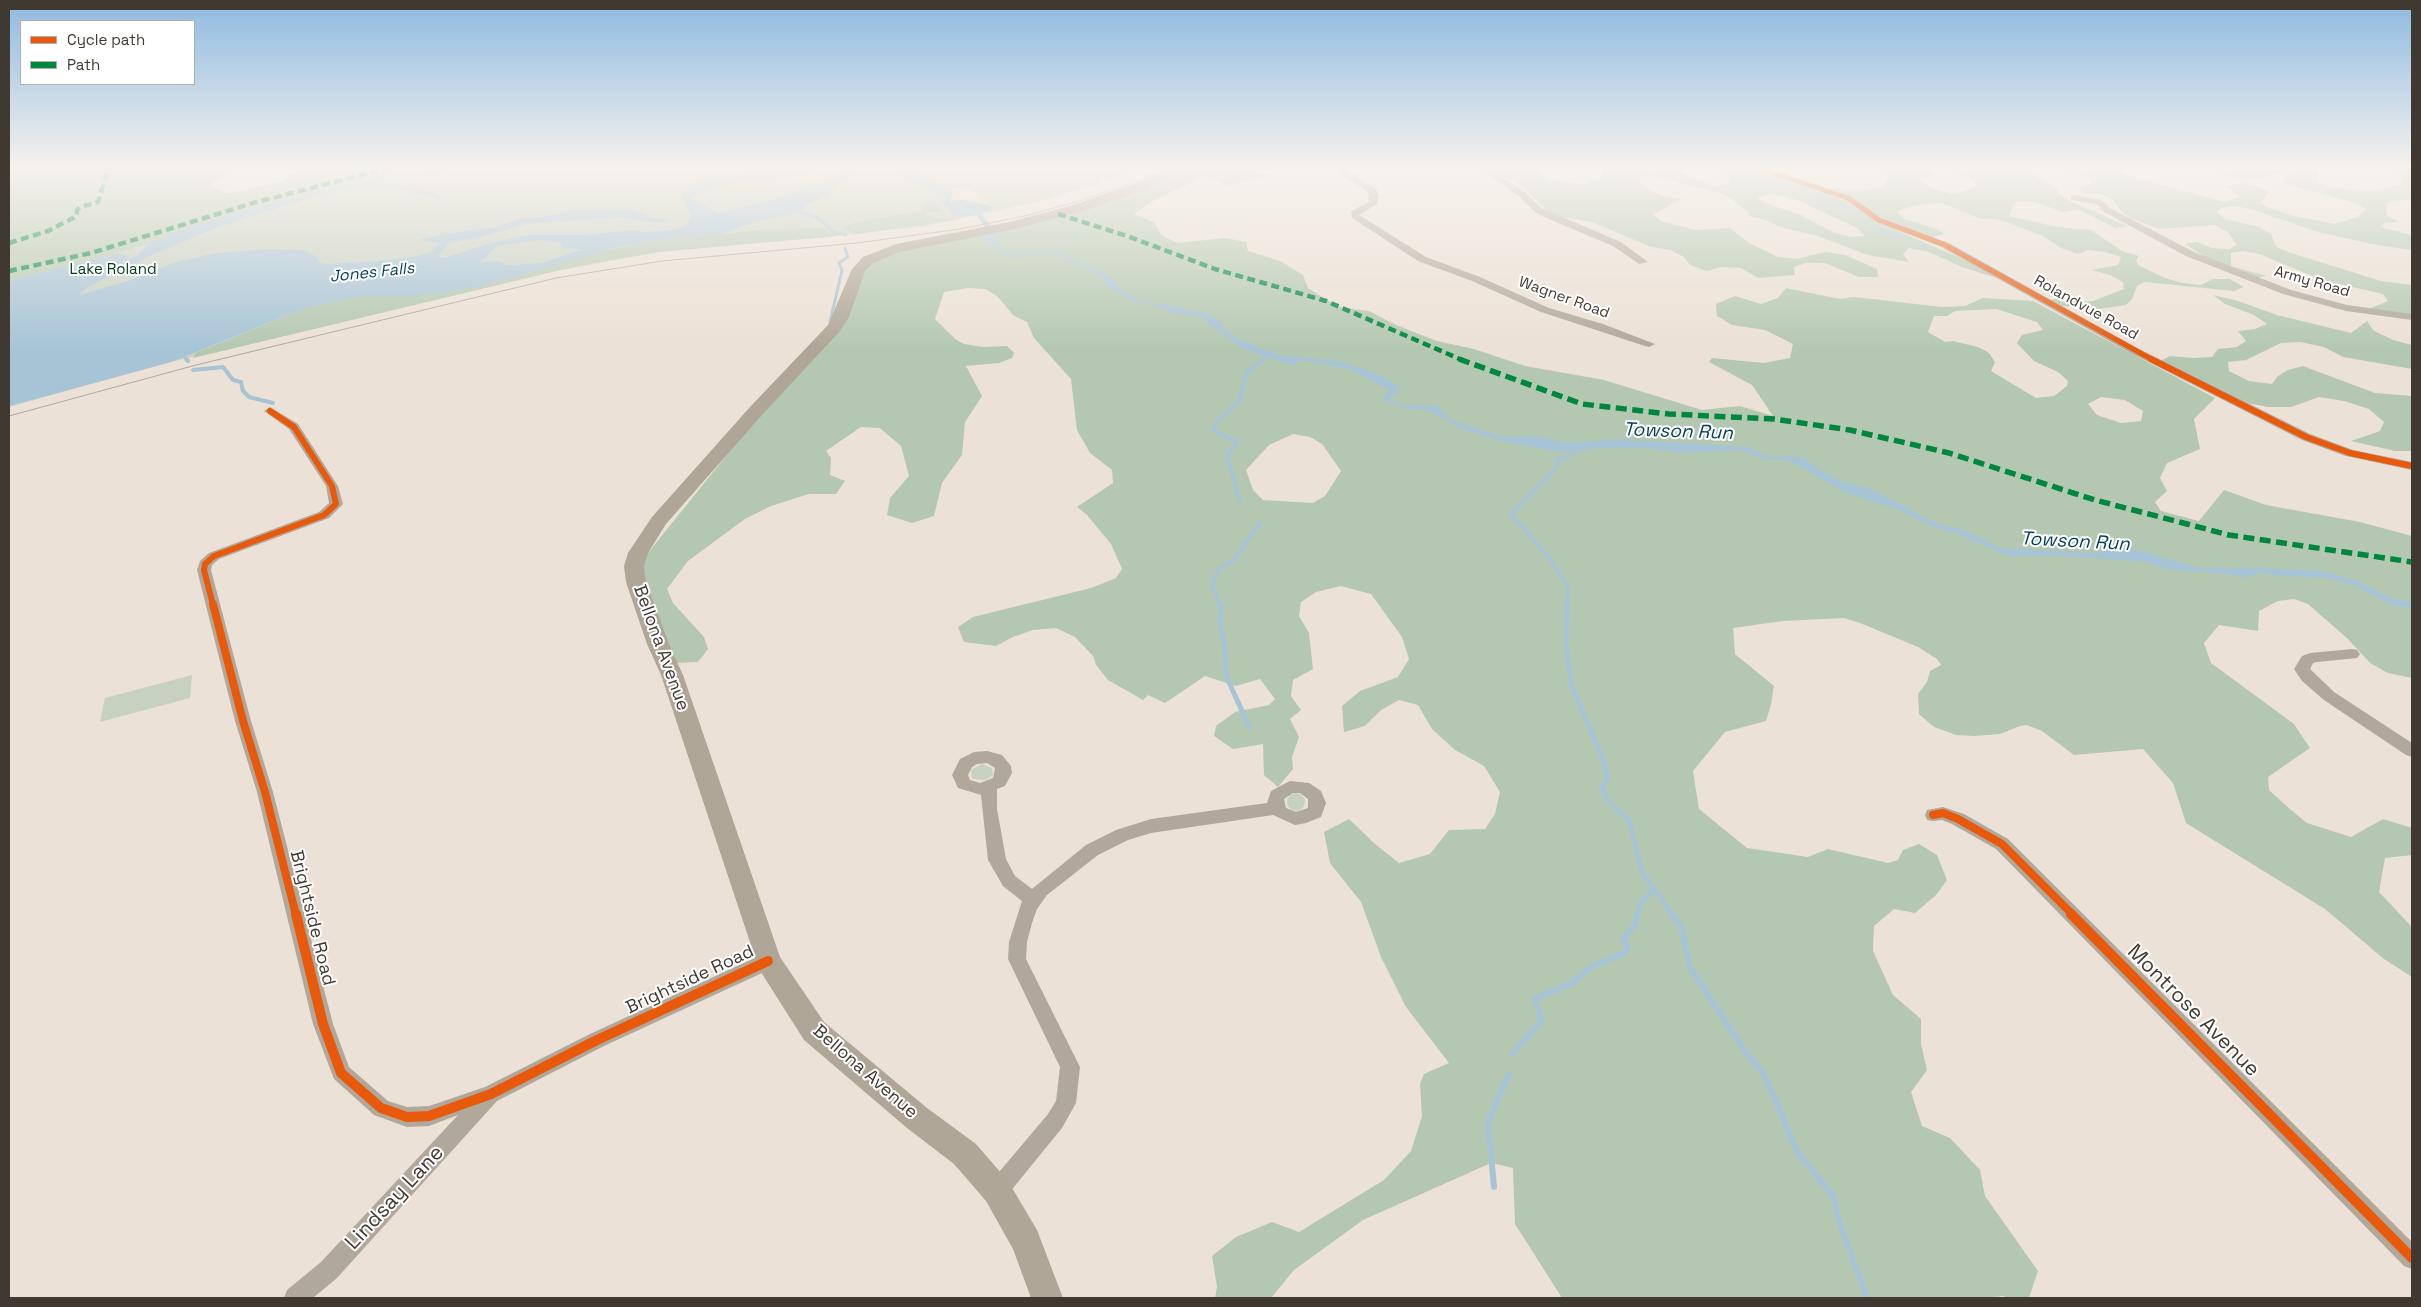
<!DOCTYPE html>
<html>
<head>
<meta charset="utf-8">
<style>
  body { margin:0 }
  #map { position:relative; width:2421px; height:1307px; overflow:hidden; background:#ece1d6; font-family:"Space Grotesk",sans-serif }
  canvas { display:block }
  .frame { position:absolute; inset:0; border:10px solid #403932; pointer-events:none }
  .legend { position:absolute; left:20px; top:20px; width:175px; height:65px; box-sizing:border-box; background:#fff; border:1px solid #b3b0ad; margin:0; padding:6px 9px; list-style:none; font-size:15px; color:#403932 }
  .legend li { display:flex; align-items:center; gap:10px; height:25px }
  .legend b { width:25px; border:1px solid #b3b0ad }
</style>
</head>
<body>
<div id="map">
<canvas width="2421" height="1307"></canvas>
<div class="frame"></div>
<ul class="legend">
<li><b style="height:6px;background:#e8590c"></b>Cycle path</li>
<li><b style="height:6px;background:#00873e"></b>Path</li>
</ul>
</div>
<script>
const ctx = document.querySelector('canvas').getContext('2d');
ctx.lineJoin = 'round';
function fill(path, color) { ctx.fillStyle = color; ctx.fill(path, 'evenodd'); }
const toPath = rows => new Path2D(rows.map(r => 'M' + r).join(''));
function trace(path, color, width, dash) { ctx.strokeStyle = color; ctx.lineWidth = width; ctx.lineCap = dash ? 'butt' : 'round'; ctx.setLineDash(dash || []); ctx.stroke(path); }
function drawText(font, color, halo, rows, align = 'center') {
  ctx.font = font + ' "Space Grotesk",sans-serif'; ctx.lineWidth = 4; ctx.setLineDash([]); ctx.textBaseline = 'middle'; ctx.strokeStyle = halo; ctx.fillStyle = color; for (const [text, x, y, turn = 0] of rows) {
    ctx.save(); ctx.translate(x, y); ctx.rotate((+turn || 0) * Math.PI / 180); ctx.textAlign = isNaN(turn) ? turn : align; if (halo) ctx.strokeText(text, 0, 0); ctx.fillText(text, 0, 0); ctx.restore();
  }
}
fill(toPath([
  [9,166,213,204,351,166,1143,166,1089,187,1037,202,921,227,660,252,512,279,171,362,9,407],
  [192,675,190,698,100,722,105,698],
  [982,764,992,768,993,775,986,780,972,779,971,770],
  '1287 802a9 9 0 1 1 18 0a9 9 0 1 1-18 0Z'
]), '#c7d1c1');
fill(toPath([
  [9,166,234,166,232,173,217,180,212,185,225,193,230,193,280,182,300,169,313,166,436,166,368,178,294,196,118,253,9,281],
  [1190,166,1248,166,1267,176,1226,186,1206,176,1156,199,1134,214,1154,222,1161,235,1177,243,1225,238,1246,242,1248,251,1280,261,1303,275,1308,288,1338,307,1369,311,1396,325,1437,341,1474,349,1525,366,1604,380,1702,410,1740,406,1773,416,1752,385,1709,362,1712,358,1764,363,1790,358,1793,344,1765,330,1732,325,1717,316,1716,304,1735,296,1761,304,1778,298,1786,288,1840,299,1854,297,1942,307,1965,306,1983,298,2033,301,2215,398,2194,419,2200,449,2167,463,2160,478,2167,491,2155,502,2161,511,2199,521,2224,490,2266,505,2360,522,2412,536,2412,678,2388,673,2370,663,2348,639,2308,604,2294,599,2278,601,2259,611,2258,631,2219,625,2204,643,2211,663,2294,724,2310,748,2268,777,2269,790,2291,810,2307,823,2351,837,2383,819,2412,828,2412,855,2385,858,2379,892,2412,927,2412,977,2384,959,2325,909,2186,823,2173,783,2143,749,2074,755,2042,731,2027,725,2020,726,2000,734,1975,736,1956,735,1934,727,1919,714,1918,694,1927,682,1930,671,1941,665,1937,659,1918,647,1860,623,1844,618,1783,621,1733,628,1735,654,1774,686,1771,705,1766,721,1725,732,1693,771,1699,809,1747,848,1808,857,1828,849,1888,863,1898,860,1903,850,1919,844,1937,855,1947,880,1936,895,1915,913,1894,909,1874,926,1873,951,1893,995,1921,1019,1921,1044,1927,1070,1911,1092,1922,1126,1950,1138,1980,1170,1985,1196,2038,1271,2029,1298,2008,1298,2003,1296,1983,1298,1562,1298,1515,1224,1513,1168,1491,1163,1363,1220,1294,1270,1271,1298,1215,1298,1217,1287,1212,1256,1236,1237,1272,1222,1299,1232,1384,1180,1411,1151,1422,1116,1420,1084,1424,1074,1449,1063,1406,1007,1381,957,1361,902,1330,863,1324,832,1349,819,1375,844,1399,863,1430,854,1449,830,1485,829,1495,814,1500,792,1484,766,1455,750,1432,729,1418,705,1399,700,1381,710,1365,726,1344,732,1342,706,1360,691,1398,677,1409,659,1402,637,1371,594,1341,586,1316,592,1301,602,1299,616,1309,633,1313,669,1293,680,1291,696,1301,710,1290,719,1299,737,1292,757,1293,769,1278,787,1264,775,1263,744,1233,749,1214,736,1216,726,1235,712,1269,705,1275,699,1260,679,1236,686,1205,676,1165,703,1148,695,1143,700,1108,680,1096,665,1093,656,1075,637,1056,628,1033,630,1013,637,996,646,964,642,958,627,973,617,1091,588,1116,578,1122,569,1111,544,1087,515,1077,507,1113,483,1112,470,1090,453,1077,430,1071,379,1034,338,1027,322,1013,315,998,297,986,289,968,288,944,292,935,319,955,339,964,344,983,347,1007,346,1014,353,1012,358,999,363,966,366,982,396,965,422,962,455,942,483,934,516,912,523,887,515,890,498,909,476,901,446,880,428,861,427,826,451,831,458,830,475,845,481,836,494,809,494,771,506,745,519,688,561,667,589,673,603,704,637,708,649,698,662,675,663,646,592,643,559,751,425,811,359,865,269,873,262,888,254,941,242,1161,181],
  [1996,309,2037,322,2043,330,2022,335,2017,343,2034,361,2058,372,2068,381,2067,386,2054,396,2036,398,1991,371,1995,362,1989,353,1978,347,1953,341,1945,342,1928,332,1934,316,1947,316,1955,311],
  [2101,397,2125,400,2143,411,2141,421,2121,423,2097,415,2088,404],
  [1293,434,1310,437,1322,444,1341,471,1325,496,1313,503,1263,500,1253,490,1246,470,1269,445],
  [1483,166,1538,166,1538,174,1550,179,1583,185,1602,176,1602,169,1605,166,1673,166,1689,177,1714,186,1728,184,1730,177,1715,166,1745,166,1844,200,1884,225,1972,263,2000,279,1962,267,1929,252,1909,248,1903,254,1909,262,1867,255,1818,236,1780,227,1766,220,1749,216,1749,213,1732,199,1718,192,1684,185,1653,175,1640,178,1641,185,1652,191,1665,197,1682,199,1653,214,1661,221,1696,230,1730,228,1749,243,1778,257,1798,259,1825,252,1845,255,1877,269,1878,277,1859,277,1825,263,1806,263,1794,267,1795,275,1758,278,1741,268,1721,267,1707,271,1690,265,1684,257,1670,250,1651,247,1592,222,1556,216,1545,209,1523,187],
  [1770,194,1787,197,1802,202,1857,228,1865,236,1850,237,1833,232,1801,215,1768,204,1757,198],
  [1887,166,2121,166,2122,171,2130,176,2224,202,2239,197,2226,186,2245,183,2260,187,2269,192,2260,203,2270,208,2290,215,2335,224,2359,216,2366,209,2356,203,2285,184,2283,180,2290,172,2298,166,2318,166,2318,182,2330,187,2372,191,2397,185,2401,182,2402,177,2395,172,2381,166,2394,166,2412,173,2412,199,2392,201,2386,204,2387,215,2398,222,2385,223,2380,227,2412,235,2412,250,2371,244,2315,231,2251,209,2234,206,2221,208,2217,212,2225,219,2260,227,2271,234,2276,247,2291,253,2381,281,2412,285,2412,315,2369,309,2388,301,2383,294,2322,280,2259,254,2243,251,2231,253,2231,266,2267,276,2254,278,2207,258,2185,244,2197,242,2212,248,2229,249,2237,245,2228,232,2215,225,2159,229,2130,218,2121,211,2113,200,2101,194,2085,193,2077,187,2088,185,2091,180,2082,174,2036,167,2032,171,2035,176,2056,188,2059,194,2068,200,2127,226,2115,228,2081,211,2074,210,2063,212,2035,202,2019,201,2013,205,2009,216,2057,227,2091,230,2122,251,2139,256,2136,261,2138,265,2165,278,2183,283,2201,285,2213,279,2230,279,2244,287,2234,291,2145,282,2137,286,2132,299,2126,305,2098,309,2062,306,2046,300,2061,299,2079,302,2093,301,2124,289,2123,282,2110,275,2092,270,2118,265,2121,257,2105,252,2088,250,2078,254,2061,248,2041,235,1997,219,1981,219,1941,203,1915,205,1897,212,1904,219,1934,228,1945,234,1932,237,1902,227,1869,211,1855,198,1830,188,1860,190,1884,186,1889,176,1883,170],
  [1931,169,1951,171,1969,177,1976,185,1964,191,1951,194,1931,188,1920,181,1931,176],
  [2194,166,2219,166,2265,175,2263,178,2238,178],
  [934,202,942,211,924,214,942,219,958,219,852,235,853,232,842,229,845,226,860,221,922,211,921,208,923,204],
  [820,228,839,236,658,252,582,265,193,358,196,353,298,311,320,304,363,296,412,296,652,240,762,230],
  [2213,295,2235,300,2277,315,2351,333,2367,321,2374,331,2393,340,2412,345,2412,369,2343,357,2324,347,2300,342,2281,343,2246,360,2228,362,2229,371,2249,381,2272,384,2278,376,2288,370,2303,366,2375,393,2412,396,2412,451,2395,451,2351,441,2380,431,2384,422,2369,409,2344,401,2319,397,2291,407,2268,407,2242,402,2160,361,2170,356,2193,358,2212,357,2218,349,2237,347,2246,341,2238,331,2255,329,2267,324,2254,315,2225,304]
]), '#b4c8b1');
fill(toPath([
  [950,187,965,188,979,194,983,200,994,206,962,200,950,201,953,192]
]), '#e8dec4');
fill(toPath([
  [450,166,623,166,519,171,500,169,452,170,429,176,420,174,431,169],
  [785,166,840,166,787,178,729,183,692,196,694,200,718,213,773,200,857,167,862,169,832,189,834,191,809,204,798,213,752,223,723,233,652,240,614,248,478,287,412,296,363,296,320,304,297,311,171,362,9,406,9,281,118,253,129,256,127,260,138,255,150,242,189,228,294,196,358,181,424,189,440,197,440,200,426,194,412,193,411,190,377,187,374,184,325,193,218,227,152,255,88,287,79,295,125,282,176,262,216,253,271,249,304,250,318,258,320,263,327,264,384,261,414,257,431,252,440,243,419,240,450,233,497,227,519,219,557,215,564,211,633,210,654,218,673,220,658,223,618,217,526,224,485,236,448,243,439,255,441,258,447,257,491,243,530,235,585,235,634,230,643,232,676,230,689,222,691,216,681,196,693,185,691,183,694,180,712,175,773,171],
  [541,240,562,243,560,246,563,248,583,249,542,263,507,265,499,261,479,263,497,246],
  [894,166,912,166,931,181,957,187,950,188,953,192,950,201,962,200,993,206,981,214,996,232,1006,232,995,239,1005,252,1016,255,1052,250,1062,251,1071,260,1082,263,1112,278,1120,289,1139,301,1166,305,1207,314,1223,323,1221,326,1241,340,1278,355,1338,361,1373,372,1396,384,1400,391,1390,397,1391,400,1404,405,1437,406,1448,418,1501,437,1537,436,1568,443,1615,439,1748,447,1769,457,1790,456,1805,459,1823,472,1840,481,1873,490,1937,524,1962,529,2001,548,2099,553,2103,548,2118,545,2205,569,2217,567,2231,569,2241,567,2322,571,2355,580,2393,599,2412,602,2412,608,2392,605,2353,585,2326,578,2278,576,2260,573,2244,578,2229,574,2169,570,2147,562,2118,560,2064,556,2008,556,1953,532,1931,526,1899,510,1846,493,1790,461,1764,459,1740,450,1690,453,1643,448,1601,448,1561,452,1505,442,1463,429,1428,410,1409,409,1385,400,1383,397,1389,390,1349,369,1301,360,1294,365,1288,364,1245,349,1208,324,1205,317,1172,313,1165,309,1130,300,1109,287,1104,281,1103,276,1069,262,1057,254,1046,252,1016,258,1006,256,983,239,990,234,976,215,963,217,952,215,949,207,944,206,946,197,906,179]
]), '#a7c4d6');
trace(toPath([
  [1735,166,1780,185,1807,189,1831,198,1870,225,1901,238],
  [368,183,386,175,383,173],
  [795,210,820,219,833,232,846,235],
  [830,322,842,270,839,263,848,257,845,248],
  [180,353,187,360],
  [1262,360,1270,354]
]), '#a7c4d6', 3);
trace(toPath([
  [186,359,188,361],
  [193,370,223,367,233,380,241,382,243,391,249,397,273,403],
  [1240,501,1227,456,1237,442,1213,430,1216,422,1238,403,1247,372,1264,359],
  [1220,605,1212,584,1220,568,1234,560,1260,523],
  [1567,605,1568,587,1550,559,1511,514,1557,467,1557,460,1570,455,1580,447]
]), '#a7c4d6', 4);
trace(toPath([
  [1219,604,1222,610,1220,620,1225,650,1226,676,1250,728],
  [1567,604,1566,641,1571,684,1603,759,1608,778,1601,788,1610,803,1629,820,1642,872,1673,915],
  [1637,915,1640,903,1654,889]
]), '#a7c4d6', 5);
trace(toPath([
  [1672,914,1681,926,1690,967,1742,1047,1766,1078,1798,1153,1834,1197,1838,1218,1867,1298],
  [1512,1054,1542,1020,1534,999,1572,983,1591,967,1624,953,1628,946,1623,939,1635,925,1637,914],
  [1494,1187,1488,1122,1509,1074]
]), '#a7c4d6', 6);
fill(toPath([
  [1335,166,1344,166,1349,172,1376,189,1379,195,1377,204,1359,215,1426,257,1480,277,1549,308,1603,324,1655,344,1649,347,1645,346,1541,312,1472,281,1418,261,1352,218,1351,211,1368,203,1369,195,1367,191,1343,176,1335,166],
  [1476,166,1486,166,1525,192,1541,208,1621,242,1648,262,1639,264,1613,246,1544,217,1535,212,1519,196,1476,166],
  [1747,166,1760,166,1851,196,1882,218,1949,243,2139,349,2310,434,2353,450,2412,462,2412,470,2346,456,2302,440,2131,353,1941,247,1876,222,1845,200,1747,166],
  [2219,166,2252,169,2298,166,2273,175,2252,175,2219,166],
  [2396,166,2412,168,2412,174,2397,168,2396,166],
  [2074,195,2102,200,2110,208,2194,252,2291,290,2347,305,2412,314,2412,320,2346,311,2283,294,2186,256,2104,212,2096,204,2071,200,2071,196,2074,195],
  [270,407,298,424,338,486,343,504,329,518,219,559,212,565,211,570,251,721,273,792,333,1024,349,1067,388,1101,407,1107,429,1106,485,1087,590,1034,761,955,768,953,775,955,777,961,775,967,604,1046,497,1101,337,1278,313,1298,284,1298,287,1290,321,1262,458,1115,429,1126,407,1127,374,1115,334,1079,313,1024,257,792,235,721,197,570,200,561,209,553,319,512,329,503,326,486,289,429,264,411,270,407],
  [2352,649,2357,650,2360,654,2357,658,2317,662,2313,663,2310,669,2334,692,2412,743,2412,757,2406,755,2324,700,2302,681,2294,669,2302,656,2310,653,2352,649],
  [987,751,1002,755,1011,766,1012,773,1005,786,997,789,997,809,1006,859,1015,876,1032,889,1086,845,1116,830,1151,819,1267,803,1271,791,1290,781,1309,783,1321,791,1326,803,1321,817,1306,823,1295,825,1273,815,1151,833,1128,840,1098,855,1047,895,1037,909,1032,923,1027,942,1026,959,1080,1067,1076,1103,1062,1128,1005,1198,997,1201,989,1198,986,1191,989,1184,1048,1114,1056,1101,1060,1067,1008,959,1009,942,1022,901,1003,886,988,860,981,795,958,788,952,775,960,759,974,752,987,751],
  [987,763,995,768,993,778,980,783,970,780,968,775,972,767,977,764,987,763],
  [1293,793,1300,793,1308,799,1308,808,1296,812,1286,808,1284,799,1293,793],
  [1943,807,1964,814,2008,839,2412,1242,2412,1269,2404,1266,1996,849,1952,824,1942,820,1933,821,1927,820,1925,815,1927,810,1943,807]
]), '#b0a89b');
fill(toPath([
  [1174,166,1191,166,1143,190,1083,211,1010,230,900,252,873,263,865,271,849,317,840,331,762,415,666,524,648,553,644,566,646,582,669,644,683,675,780,957,824,1022,927,1108,976,1144,1008,1181,1037,1230,1063,1298,1031,1298,1013,1249,986,1201,954,1164,907,1128,804,1040,759,969,661,675,647,644,626,582,624,566,628,553,652,517,750,407,828,325,852,269,863,257,896,244,1009,222,1073,205,1133,184,1174,166]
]), '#b0a697');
trace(toPath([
  [9,416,196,365,556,278,662,261,857,243,960,229,1025,216,1079,201,1126,185,1170,166]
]), '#aea69d', 1);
trace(toPath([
  [1058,214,1127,236,1215,269,1326,301,1462,360],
  [9,243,48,231,77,216,77,210,80,207,98,202,109,166],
  [9,271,91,253,253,203,396,166]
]), '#00873e', 4.5, [8, 4.5]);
trace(toPath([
  [1459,359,1582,404,1669,414,1774,419,1850,430,1949,453,2095,500,2229,535,2412,562]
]), '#00873e', 5.5, [11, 5.5]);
trace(toPath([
  [1751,166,1848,198,1879,220,1945,245,2153,360]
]), '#e8590c', 5);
trace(toPath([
  [2151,359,2306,437,2350,453,2412,466],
  [213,605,204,570,205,564,214,556,324,515,336,504,332,486,294,427,270,411]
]), '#e8590c', 6);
trace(toPath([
  [213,604,243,721,265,792,296,915],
  [1933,815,1943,813,1958,819,2002,844,2073,915]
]), '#e8590c', 8);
trace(toPath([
  [296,914,323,1024,341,1073,381,1108,407,1117,429,1116,491,1094,597,1040,768,961],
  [2071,914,2412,1258]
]), '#e8590c', 10);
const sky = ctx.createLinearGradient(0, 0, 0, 349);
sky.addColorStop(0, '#8ebae1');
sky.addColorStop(0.48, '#f6f2ed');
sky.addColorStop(1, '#f6f2ed00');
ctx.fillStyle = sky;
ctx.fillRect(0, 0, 2421, 349);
drawText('15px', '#01381a', '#fff', [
  ["Lake Roland",113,270]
]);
drawText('15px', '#403932', '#fff', [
  ["Army Road",2312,282,16],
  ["Wagner Road",1564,298,20],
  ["Rolandvue Road",2086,308,29]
]);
drawText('italic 16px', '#003d5b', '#fff', [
  ["Jones Falls",372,273,-6]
]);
drawText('18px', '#403932', '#fff', [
  ["Bellona Avenue",661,648,70],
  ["Brightside Road",312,918,76],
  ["Brightside Road",690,980,-25],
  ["Bellona Avenue",865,1072,41]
]);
drawText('italic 19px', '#003d5b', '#fff', [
  ["Towson Run",1678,432,2],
  ["Towson Run",2075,542,3]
]);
drawText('21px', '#403932', '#fff', [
  ["Montrose Avenue",2193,1011,45],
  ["Lindsay Lane",395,1198,-47]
]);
</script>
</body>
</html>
